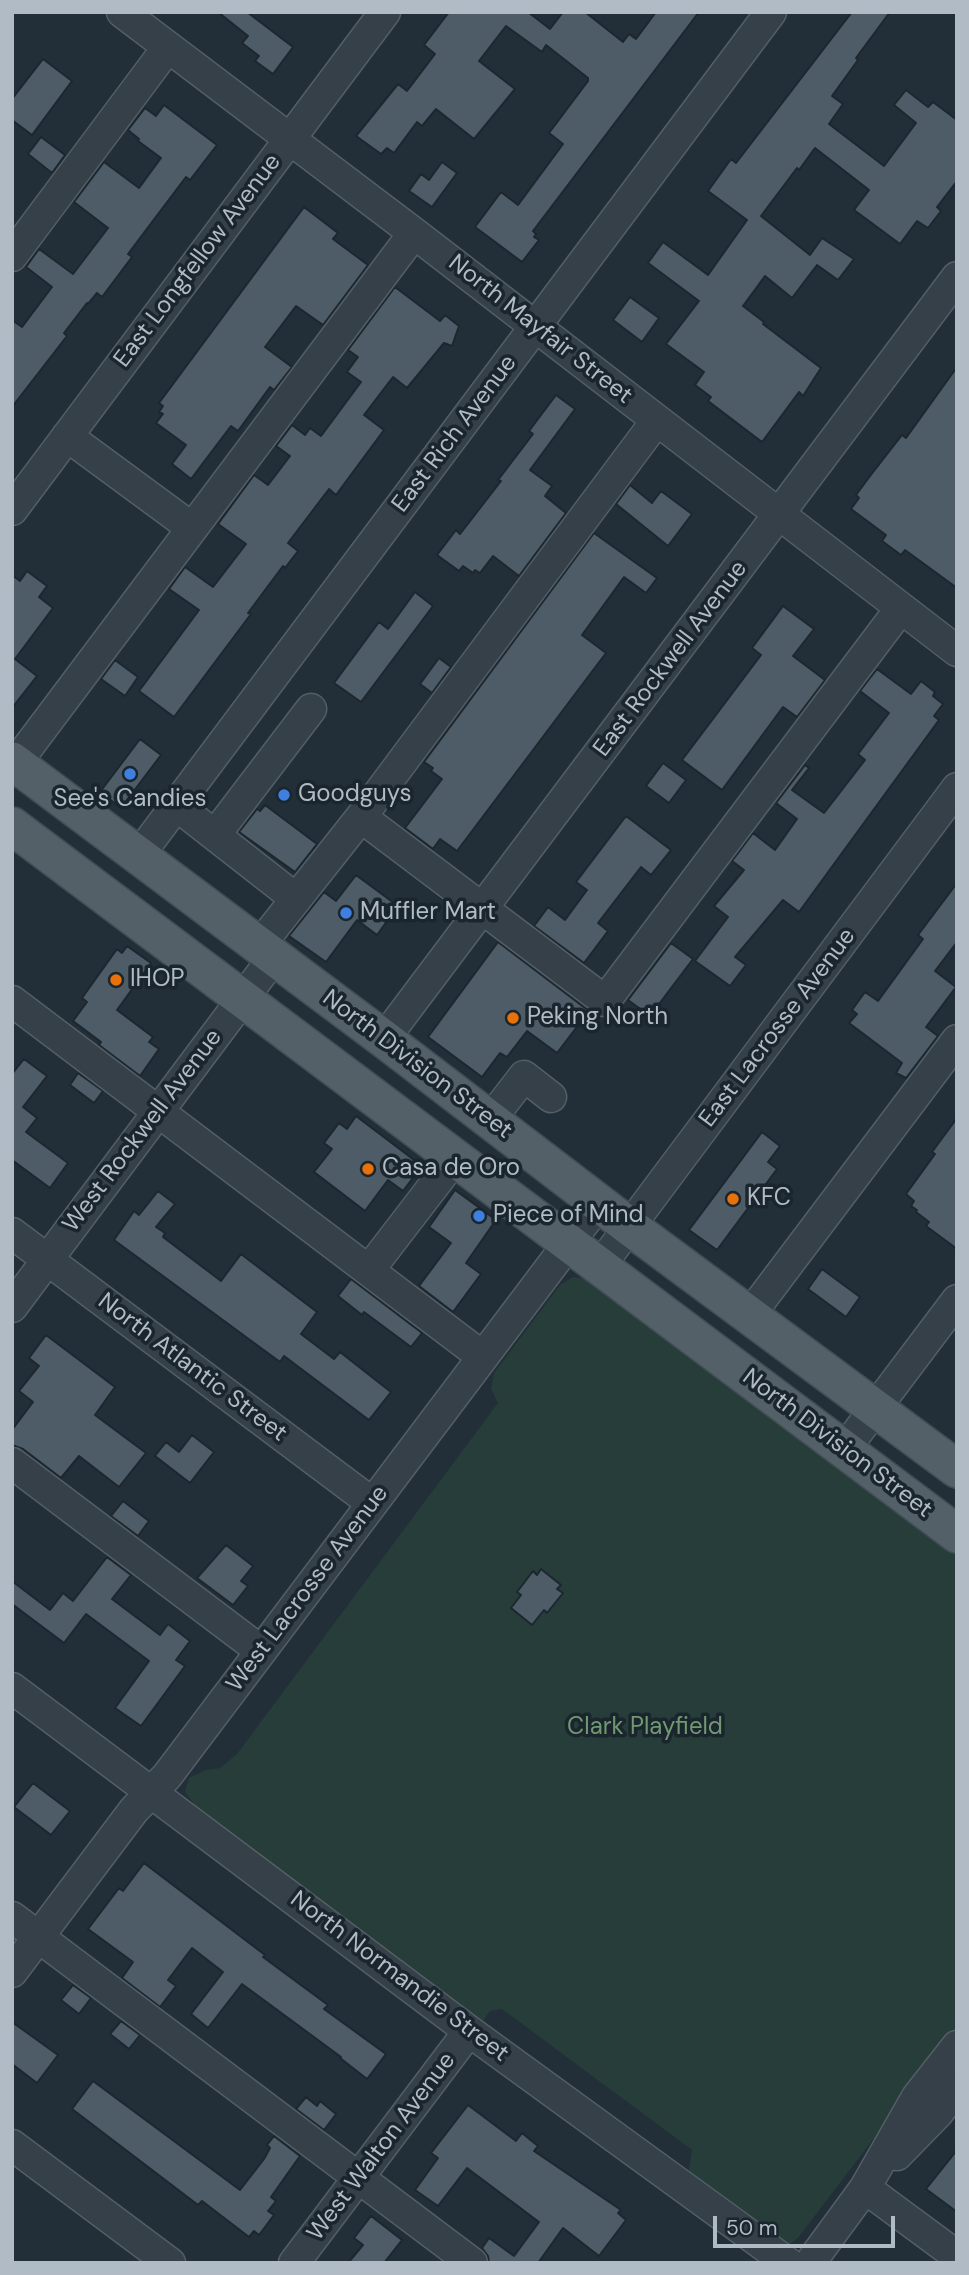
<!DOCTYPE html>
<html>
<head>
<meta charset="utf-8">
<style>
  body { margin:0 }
  #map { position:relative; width:969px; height:2275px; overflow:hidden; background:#222f38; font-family:"DM Sans",sans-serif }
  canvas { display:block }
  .frame { position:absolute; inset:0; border:14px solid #b0bbc5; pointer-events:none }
  .scale { position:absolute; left:713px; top:2216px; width:182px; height:32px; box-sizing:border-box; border:4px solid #b0bbc5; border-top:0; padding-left:9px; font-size:21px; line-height:24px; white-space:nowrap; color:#b0bbc5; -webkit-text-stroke:5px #1a252d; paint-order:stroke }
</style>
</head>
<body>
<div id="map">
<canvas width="969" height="2275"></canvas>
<div class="frame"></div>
<div class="scale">50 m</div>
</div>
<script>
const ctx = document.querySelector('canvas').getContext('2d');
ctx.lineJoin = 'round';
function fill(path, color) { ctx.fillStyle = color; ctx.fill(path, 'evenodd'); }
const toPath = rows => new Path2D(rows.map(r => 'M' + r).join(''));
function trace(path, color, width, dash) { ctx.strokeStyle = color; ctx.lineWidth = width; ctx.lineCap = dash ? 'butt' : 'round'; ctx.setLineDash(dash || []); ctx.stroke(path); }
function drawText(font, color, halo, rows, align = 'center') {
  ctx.font = font + ' "DM Sans",sans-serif'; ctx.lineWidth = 7; ctx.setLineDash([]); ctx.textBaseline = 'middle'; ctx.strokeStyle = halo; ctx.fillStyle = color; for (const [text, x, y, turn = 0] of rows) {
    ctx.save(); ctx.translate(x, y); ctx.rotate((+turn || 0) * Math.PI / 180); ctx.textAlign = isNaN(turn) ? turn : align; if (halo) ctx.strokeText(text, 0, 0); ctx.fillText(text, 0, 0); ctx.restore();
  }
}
fill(toPath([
  [573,1277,583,1278,957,1556,957,2029,798,2238,790,2244,782,2244,688,2176,692,2150,502,2009,490,2011,481,2024,197,1808,185,1792,189,1778,206,1770,220,1768,237,1754,498,1403,491,1389,494,1373,560,1285]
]), '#263d3a');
const building = toPath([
  [218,12,247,12,293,47,273,74,255,61,259,56,242,43,248,36,218,12],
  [449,12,528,12,550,29,563,12,585,12,623,42,629,34,636,39,656,12,699,12,533,231,536,234,534,237,539,240,522,262,475,227,501,192,518,205,563,144,549,133,588,81,588,78,546,45,542,52,506,26,479,61,515,89,474,139,436,109,422,126,417,122,394,153,387,148,381,154,356,136,398,84,407,91,435,54,424,45,449,12],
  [852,12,890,12,856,58,858,60,832,96,843,104,829,124,884,166,916,123,894,105,906,90,928,107,933,102,957,120,957,181,937,207,941,211,928,228,917,221,900,244,854,210,869,190,815,148,799,170,797,168,761,216,810,255,822,238,854,259,838,280,817,265,792,298,765,276,743,306,764,322,763,324,821,368,803,396,799,392,762,442,708,401,711,397,695,385,704,372,666,344,699,301,648,263,663,242,708,275,747,220,708,191,731,159,736,163,852,12],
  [43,59,72,81,32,135,12,120,12,99,43,59],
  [164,105,217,145,190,180,186,177,146,230,128,254,132,257,102,297,97,293,88,304,87,303,64,333,67,336,12,407,12,320,22,327,52,287,26,267,39,249,73,274,108,228,74,202,104,162,139,188,161,158,138,141,139,139,128,130,145,108,156,116,164,105],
  [41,137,65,155,52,173,28,154,41,137],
  [442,162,457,173,432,207,409,191,421,174,429,180,442,162],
  [304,207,338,233,333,239,368,265,323,325,296,306,265,347,292,367,274,390,270,387,238,431,231,426,191,479,172,464,186,445,156,423,163,414,159,412,163,406,159,403,304,207],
  [395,287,440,321,445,315,459,326,452,346,444,343,407,388,393,377,364,415,384,430,336,495,329,489,288,543,298,551,285,568,283,566,248,613,251,614,174,717,139,691,199,610,169,589,185,567,213,587,246,544,218,524,254,475,268,485,290,456,276,446,292,425,305,435,310,428,321,436,361,382,347,372,358,357,348,350,395,287],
  [630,297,659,318,642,342,613,320,630,297],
  [957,367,957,588,905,550,901,555,882,541,886,535,851,509,859,498,856,495,870,476,902,435,906,438,957,367],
  [556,395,575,409,530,470,552,486,545,496,566,513,519,576,493,556,480,573,475,570,473,573,463,566,459,571,437,555,456,530,460,534,501,481,498,480,533,434,529,431,556,395],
  [630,485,652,503,661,491,692,514,668,546,616,504,630,485],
  [594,533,657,578,646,593,624,577,582,635,606,653,457,851,440,839,433,849,405,828,442,779,431,771,433,768,424,762,594,533],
  [27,571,47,586,39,597,53,608,15,659,37,676,12,708,12,575,20,581,27,571],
  [415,592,433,606,361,702,334,683,379,622,388,629,415,592],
  [783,606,814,629,793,656,825,680,797,717,783,707,722,790,682,760,761,655,752,648,783,606],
  [439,658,451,667,432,693,420,684,439,658],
  [115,660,138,677,125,696,101,679,115,660],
  [877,669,911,694,921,681,935,692,933,696,943,704,934,716,939,720,799,912,783,900,735,957,746,965,730,986,695,961,728,917,714,906,744,870,732,861,753,833,775,850,797,819,776,803,805,765,809,768,792,790,824,813,865,760,858,754,889,713,860,691,877,669],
  [140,739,161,755,121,808,100,792,140,739],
  [663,763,686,780,669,803,646,786,663,763],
  [265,805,317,844,295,872,239,832,257,809,260,811,265,805],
  [626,816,671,850,651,875,641,867,598,923,608,931,584,963,534,926,548,907,565,920,587,890,576,882,626,816],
  [356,875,398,906,377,935,357,920,326,962,289,936,324,892,336,901,356,875],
  [957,883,957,942,935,971,956,987,926,1027,938,1036,906,1078,896,1073,902,1063,849,1023,857,1014,852,1010,865,992,878,1001,923,939,918,935,957,883],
  [498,942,589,1011,557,1053,527,1031,507,1057,500,1053,482,1077,428,1037,498,942],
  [671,943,693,959,650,1016,628,1000,671,943],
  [127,946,151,963,117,1010,153,1037,149,1042,159,1049,140,1076,99,1045,101,1042,73,1021,87,1002,82,998,117,949,122,953,127,946],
  [24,1059,47,1076,23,1107,37,1118,26,1132,68,1163,50,1188,12,1160,12,1074,24,1059],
  [78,1073,103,1091,94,1103,70,1085,78,1073],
  [356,1116,422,1166,403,1191,388,1180,365,1211,314,1172,332,1149,324,1143,339,1123,347,1129,356,1116],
  [957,1118,957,1249,926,1226,929,1222,916,1212,917,1210,911,1206,914,1201,906,1194,935,1154,932,1152,957,1118],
  [762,1132,780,1146,768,1162,777,1169,717,1250,689,1230,762,1132],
  [455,1190,496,1220,466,1263,481,1274,453,1312,419,1286,451,1243,429,1227,455,1190],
  [158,1191,175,1204,156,1227,165,1233,163,1237,221,1281,241,1254,317,1312,301,1334,334,1359,340,1352,391,1392,369,1420,284,1356,280,1362,114,1240,134,1211,139,1215,158,1191],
  [822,1269,860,1297,846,1317,808,1289,822,1269],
  [351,1279,422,1333,411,1347,364,1312,362,1315,338,1296,351,1279],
  [46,1335,115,1387,95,1415,146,1453,119,1487,79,1456,61,1478,23,1449,12,1445,12,1430,33,1402,19,1391,39,1366,29,1358,46,1335],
  [192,1435,214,1452,190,1483,155,1456,166,1442,179,1452,192,1435],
  [123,1501,149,1521,138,1536,111,1516,123,1501],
  [226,1545,253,1566,241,1581,248,1586,233,1605,197,1578,226,1545],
  [107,1557,131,1575,112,1599,160,1635,168,1624,190,1641,176,1660,185,1666,141,1726,115,1708,149,1661,86,1614,64,1643,12,1604,12,1581,50,1610,63,1593,73,1601,107,1557],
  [541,1569,561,1585,557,1589,563,1593,547,1613,544,1610,532,1625,511,1608,521,1595,517,1592,533,1571,537,1575,541,1569],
  [33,1783,70,1811,51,1835,14,1807,33,1783],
  [144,1863,265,1955,263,1957,328,2005,324,2009,386,2054,367,2079,340,2058,341,2057,242,1984,208,2028,191,2014,223,1972,192,1948,168,1980,176,1986,160,2007,122,1978,133,1962,88,1929,119,1888,123,1891,144,1863],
  [73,1985,91,1998,79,2014,61,2000,73,1985],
  [121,2021,140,2035,129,2049,110,2034,121,2021],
  [12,2022,58,2055,37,2083,12,2064,12,2022],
  [93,2081,240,2190,264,2159,270,2148,267,2145,274,2136,300,2156,271,2197,276,2201,268,2211,274,2215,259,2235,254,2231,249,2237,202,2201,198,2205,72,2109,93,2081],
  [306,2097,317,2106,320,2101,336,2114,324,2130,296,2109,306,2097],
  [468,2105,516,2141,522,2133,538,2146,534,2151,621,2210,618,2213,626,2220,599,2256,563,2228,538,2263,489,2263,488,2256,482,2248,489,2238,514,2256,539,2222,467,2168,438,2206,415,2190,438,2158,431,2153,468,2105],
  [957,2150,957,2212,926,2189,957,2150],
  [371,2216,402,2240,384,2263,348,2263,363,2245,354,2238,371,2216]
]);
fill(building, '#4d5c67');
trace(building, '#1c272f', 2);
const minor = toPath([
  [122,12,414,233,957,651],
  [12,256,168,47],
  [67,436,192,528],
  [12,510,385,12],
  [16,763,414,233],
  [176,805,286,891],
  [361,817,605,1001,901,608],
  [215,835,311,709],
  [139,855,771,12],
  [259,946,361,817,657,420],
  [12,1001,483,1357],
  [384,1039,957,277],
  [490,1120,524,1076,551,1097],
  [12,1233,372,1503],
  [600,1266,957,788],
  [369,1270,455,1158],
  [12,1307,274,957],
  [749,1316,957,1040],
  [844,1450,957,1300],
  [12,1463,261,1651],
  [12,1688,469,2031,788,2263],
  [12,1917,472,2263],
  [12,1972,134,1810,167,1776,599,1203],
  [12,2145,170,2263],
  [897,2155,938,2113,957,2088],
  [865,2188,957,2256],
  [294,2263,469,2031],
  [810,2263,865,2188,917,2097,957,2046]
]);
const major = toPath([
  [12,761,384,1039,630,1227,957,1469],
  [12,826,957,1534]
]);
trace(minor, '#535e66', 33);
trace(major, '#414c55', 40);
trace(minor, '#354048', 30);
trace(major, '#536068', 37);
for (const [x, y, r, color] of [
  [130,774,7,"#3f7fe0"],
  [284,795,7,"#3f7fe0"],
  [346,913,7,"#3f7fe0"],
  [116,980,7,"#e8710a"],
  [513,1018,7,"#e8710a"],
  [368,1169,7,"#e8710a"],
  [733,1199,7,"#e8710a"],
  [479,1216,7,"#3f7fe0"]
]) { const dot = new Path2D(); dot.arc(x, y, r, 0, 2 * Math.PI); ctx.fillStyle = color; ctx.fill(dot); trace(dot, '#1a252d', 2.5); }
drawText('24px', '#b0bbc5', '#1a252d', [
  ["East Longfellow Avenue",198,261,-53],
  ["North Mayfair Street",540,330,38],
  ["East Rich Avenue",455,434,-53],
  ["East Rockwell Avenue",671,659,-53],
  ["East Lacrosse Avenue",778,1028,-53],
  ["North Division Street",417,1065,37],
  ["West Rockwell Avenue",143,1131,-53],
  ["North Atlantic Street",192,1368,37],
  ["North Division Street",837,1444,37],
  ["West Lacrosse Avenue",308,1589,-53],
  ["North Normandie Street",399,1977,37],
  ["West Walton Avenue",382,2147,-53]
]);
drawText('24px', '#b0bbc5', '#1a252d', [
  ["Goodguys",298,795],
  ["See's Candies",130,800,"center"],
  ["Muffler Mart",360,913],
  ["IHOP",130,980],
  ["Peking North",527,1018],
  ["Casa de Oro",382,1169],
  ["KFC",747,1199],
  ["Piece of Mind",493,1216]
], 'left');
drawText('24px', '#709971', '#1a252d', [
  ["Clark Playfield",645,1728]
]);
</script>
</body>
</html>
